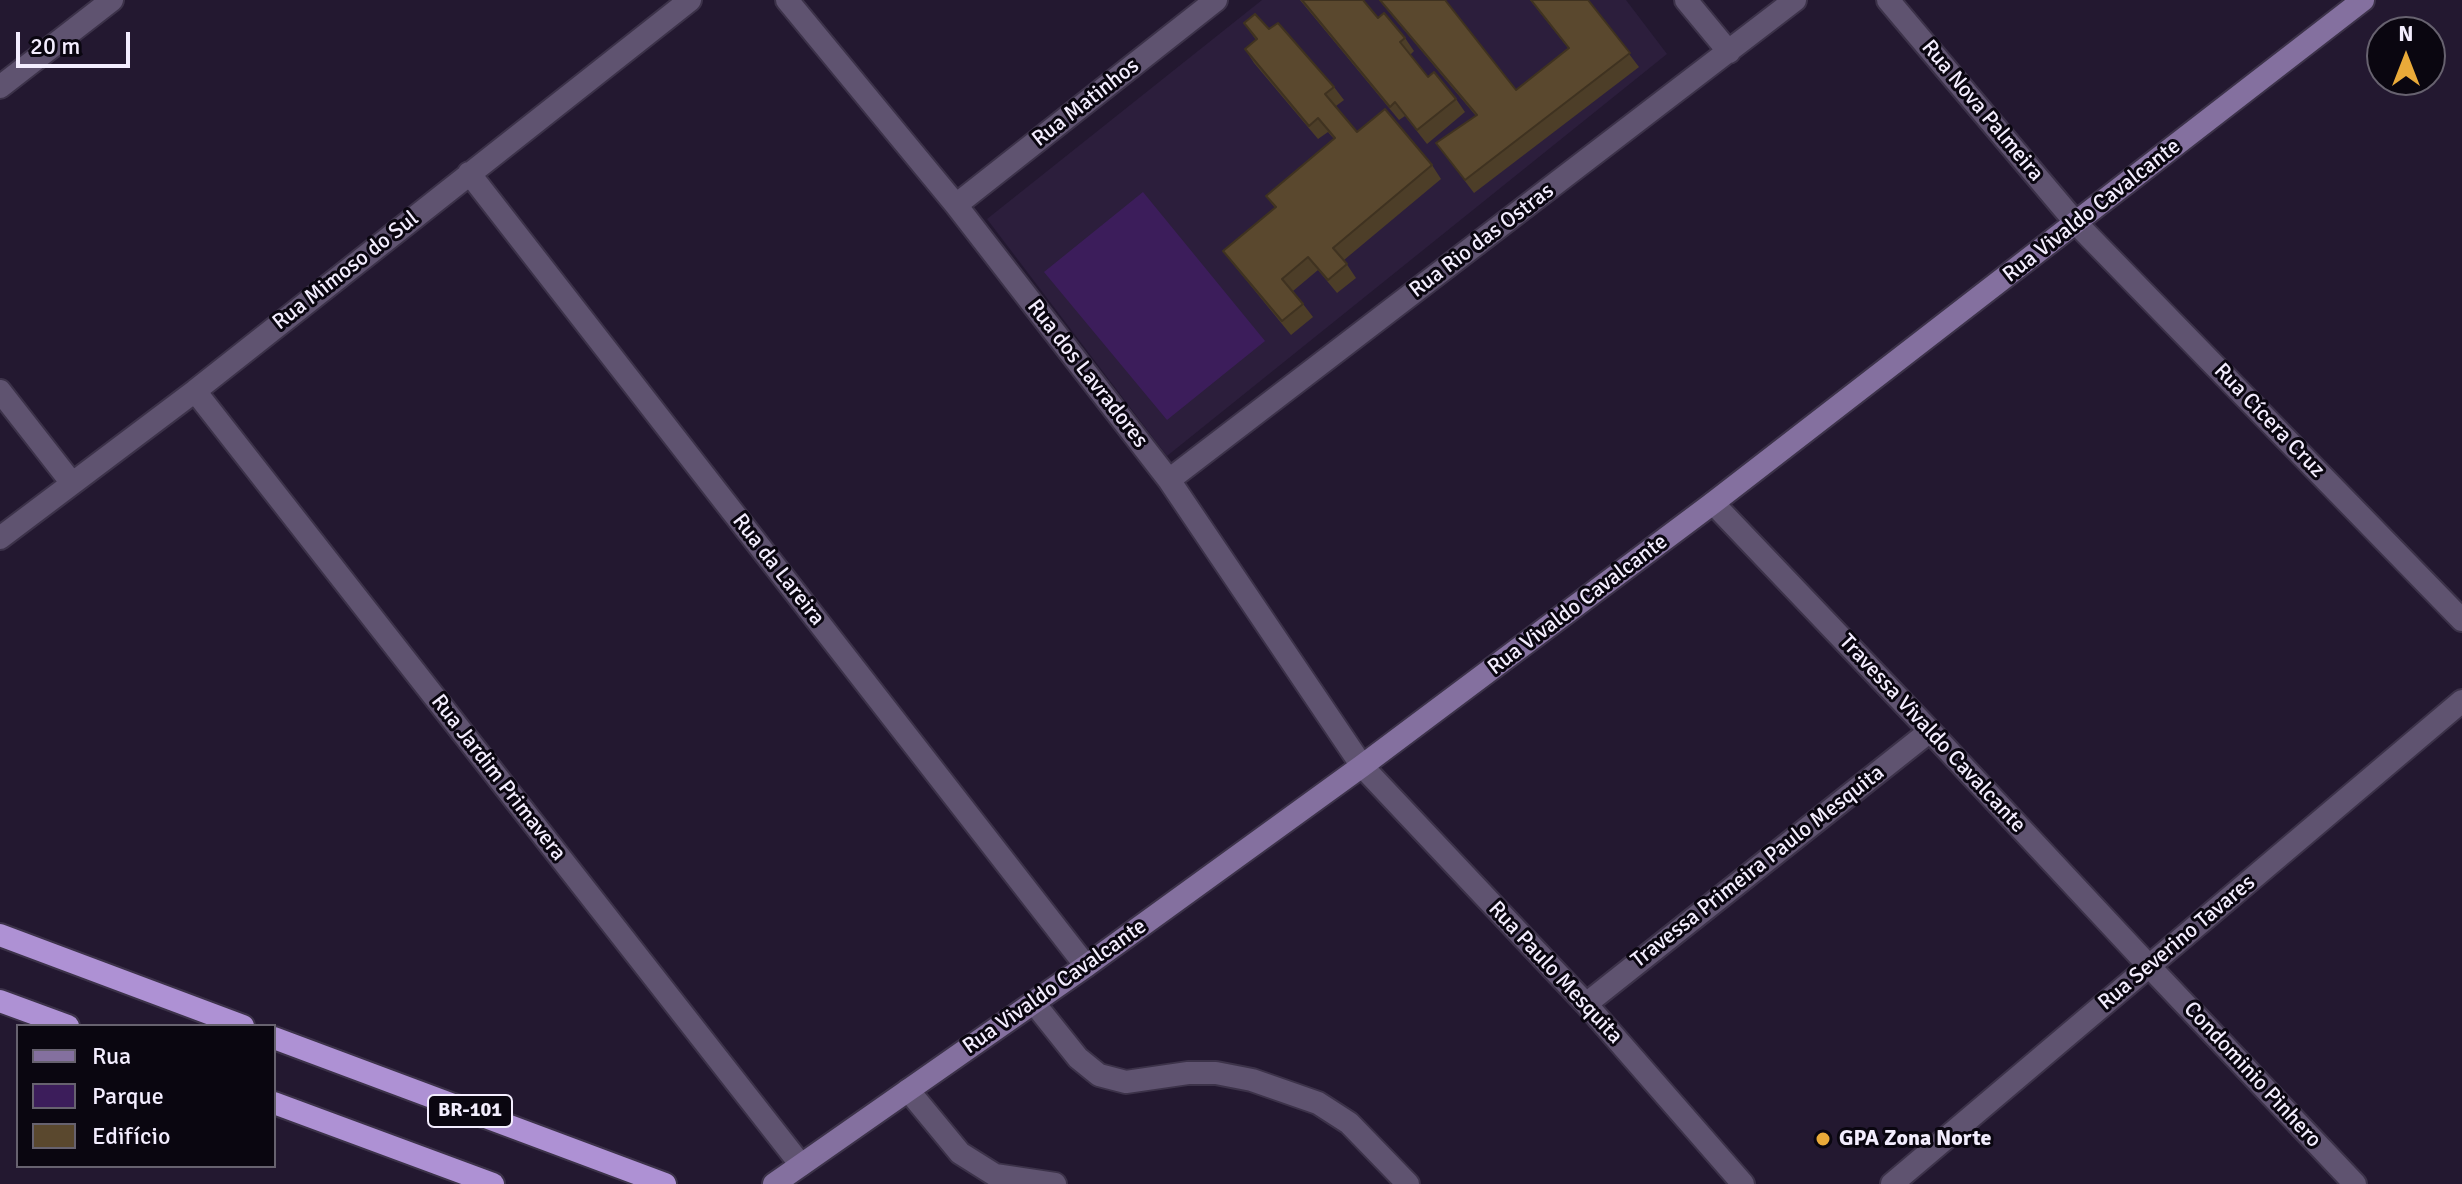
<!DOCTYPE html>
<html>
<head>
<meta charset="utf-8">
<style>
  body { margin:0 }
  #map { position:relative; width:2462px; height:1184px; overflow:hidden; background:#231830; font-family:Signika,sans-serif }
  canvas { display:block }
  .legend { position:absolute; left:16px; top:1024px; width:260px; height:144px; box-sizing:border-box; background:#0a0610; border:2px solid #67626f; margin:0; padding:10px 14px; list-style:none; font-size:24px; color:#f3edfe }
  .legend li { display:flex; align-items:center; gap:16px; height:40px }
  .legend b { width:40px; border:2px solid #67626f }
  .north { position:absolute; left:2366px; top:16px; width:80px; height:80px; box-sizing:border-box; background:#0a0610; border:2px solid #67626f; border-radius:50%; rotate:0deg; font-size:22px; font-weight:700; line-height:32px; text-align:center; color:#f3edfe }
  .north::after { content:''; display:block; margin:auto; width:28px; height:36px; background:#eaaa39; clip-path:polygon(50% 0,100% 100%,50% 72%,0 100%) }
  .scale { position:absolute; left:16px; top:32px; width:114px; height:36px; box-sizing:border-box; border:4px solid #f3edfe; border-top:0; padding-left:10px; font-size:24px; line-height:28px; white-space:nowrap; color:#f3edfe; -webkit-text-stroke:6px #0a0610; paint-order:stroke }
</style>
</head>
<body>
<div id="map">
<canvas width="2462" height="1184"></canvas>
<ul class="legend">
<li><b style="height:10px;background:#84709f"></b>Rua</li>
<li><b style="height:22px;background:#3c1d5b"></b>Parque</li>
<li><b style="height:22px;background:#5a482e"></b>Edifício</li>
</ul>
<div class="north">N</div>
<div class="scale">20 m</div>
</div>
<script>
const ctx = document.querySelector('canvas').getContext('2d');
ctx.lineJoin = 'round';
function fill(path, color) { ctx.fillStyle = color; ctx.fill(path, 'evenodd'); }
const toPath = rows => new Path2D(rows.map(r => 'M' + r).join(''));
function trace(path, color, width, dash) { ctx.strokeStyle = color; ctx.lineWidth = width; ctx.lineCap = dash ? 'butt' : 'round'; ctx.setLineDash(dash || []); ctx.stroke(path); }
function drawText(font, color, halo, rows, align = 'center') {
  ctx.font = font + ' Signika,sans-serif'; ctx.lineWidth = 6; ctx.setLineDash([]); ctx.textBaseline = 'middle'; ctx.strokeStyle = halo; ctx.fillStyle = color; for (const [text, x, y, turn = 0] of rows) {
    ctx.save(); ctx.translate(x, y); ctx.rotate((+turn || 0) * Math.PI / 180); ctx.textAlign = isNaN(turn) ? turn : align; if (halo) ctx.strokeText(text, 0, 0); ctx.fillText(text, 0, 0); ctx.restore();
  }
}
fill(toPath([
  [1262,0,1626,0,1667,54,1167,456,987,219]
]), '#2c1e3c');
fill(toPath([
  [1143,192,1265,341,1167,420,1044,272]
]), '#3c1d5b');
const service = toPath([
  [2149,966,2355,1184],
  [1034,1003,1078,1058,1099,1075,1126,1082,1188,1073,1216,1073,1252,1080,1318,1103,1349,1123,1408,1184],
  [908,1090,960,1153,995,1175,1055,1184]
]);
const minor = toPath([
  [787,0,956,205,1169,480,1362,766,1586,1004,1743,1184],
  [1686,0,1729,52],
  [1888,0,2076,223,2462,620],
  [0,87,112,0],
  [469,173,1086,966],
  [956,205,1216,0],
  [0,391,71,482],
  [195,391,801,1165],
  [1169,480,1795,0],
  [1713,503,1930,731,2149,966],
  [0,538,195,391,690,0],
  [1586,1004,1930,731],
  [1892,1184,2462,701]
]);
const secondary = toPath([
  [774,1184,1086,966,1362,766,1713,503,2363,0]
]);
const trunk = toPath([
  [0,935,243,1026],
  [0,1001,68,1026],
  [274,1038,665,1184],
  [274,1103,493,1184]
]);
trace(service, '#3c3249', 26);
trace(minor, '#3c3249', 26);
trace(secondary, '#3c3249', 26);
trace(trunk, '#3c3249', 26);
trace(service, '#5f5370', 22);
trace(minor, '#5f5370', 22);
trace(secondary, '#84709f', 22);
trace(trunk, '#ae91d4', 22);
fill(toPath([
  [1300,0,1363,0,1378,18,1405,38,1414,51,1410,55,1428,77,1456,99,1465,112,1427,144,1405,116,1399,120],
  [1379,0,1445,0,1516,90,1568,48,1530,0,1588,0,1639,67,1474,193,1436,143,1476,116],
  [1244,23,1269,29,1334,87,1344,100,1336,106,1357,132,1432,165,1441,179,1344,260,1356,278,1337,293,1318,270,1293,291,1313,317,1291,335,1233,264,1223,251,1275,208,1266,196,1334,139,1328,132,1318,139,1254,63,1245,49,1256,40]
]), '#4d3e28');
const building = toPath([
  [1302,0,1363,0,1378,18,1384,13,1405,38,1400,42,1428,77,1434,72,1456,99,1417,130,1395,102,1390,107,1302,0],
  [1380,0,1445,0,1516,90,1569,48,1531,0,1588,0,1630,53,1465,180,1436,143,1477,115,1380,0],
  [1255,14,1269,29,1278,23,1334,87,1325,94,1357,132,1385,109,1432,165,1333,248,1347,264,1328,280,1308,257,1282,279,1303,304,1282,321,1223,251,1276,207,1266,196,1335,138,1318,118,1309,126,1245,49,1257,39,1244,23,1255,14]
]);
fill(building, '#5a482e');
trace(building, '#3f3220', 2);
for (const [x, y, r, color] of [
  [1823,1139,8,"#eaaa39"]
]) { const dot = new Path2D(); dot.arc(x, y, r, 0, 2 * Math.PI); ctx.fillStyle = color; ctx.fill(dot); trace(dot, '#0a0610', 3); }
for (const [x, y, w] of [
  [470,1111,84]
]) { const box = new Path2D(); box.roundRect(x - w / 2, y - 16, w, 32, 6); ctx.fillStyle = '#0a0610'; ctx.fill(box); trace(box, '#f3edfe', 2); }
drawText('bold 20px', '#f3edfe', null, [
  ["BR-101",470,1111]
]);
drawText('22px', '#f3edfe', '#0a0610', [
  ["Rua Matinhos",1086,103,-38],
  ["Rua Nova Palmeira",1982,111,50],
  ["Rua Vivaldo Cavalcante",2092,211,-38],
  ["Rua Rio das Ostras",1482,241,-37],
  ["Rua Mimoso do Sul",346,271,-38],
  ["Rua dos Lavradores",1087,374,52],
  ["Rua Cícera Cruz",2269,421,46],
  ["Rua da Lareira",778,570,52],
  ["Rua Vivaldo Cavalcante",1578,605,-37],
  ["Travessa Vivaldo Cavalcante",1932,734,47],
  ["Rua Jardim Primavera",498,778,52],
  ["Travessa Primeira Paulo Mesquita",1758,867,-38],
  ["Rua Severino Tavares",2177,943,-40],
  ["Rua Paulo Mesquita",1555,973,47],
  ["Rua Vivaldo Cavalcante",1055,987,-35],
  ["Condominio Pinhero",2252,1075,47]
]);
drawText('bold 22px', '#f3edfe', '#0a0610', [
  ["GPA Zona Norte",1839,1139]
], 'left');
</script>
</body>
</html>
